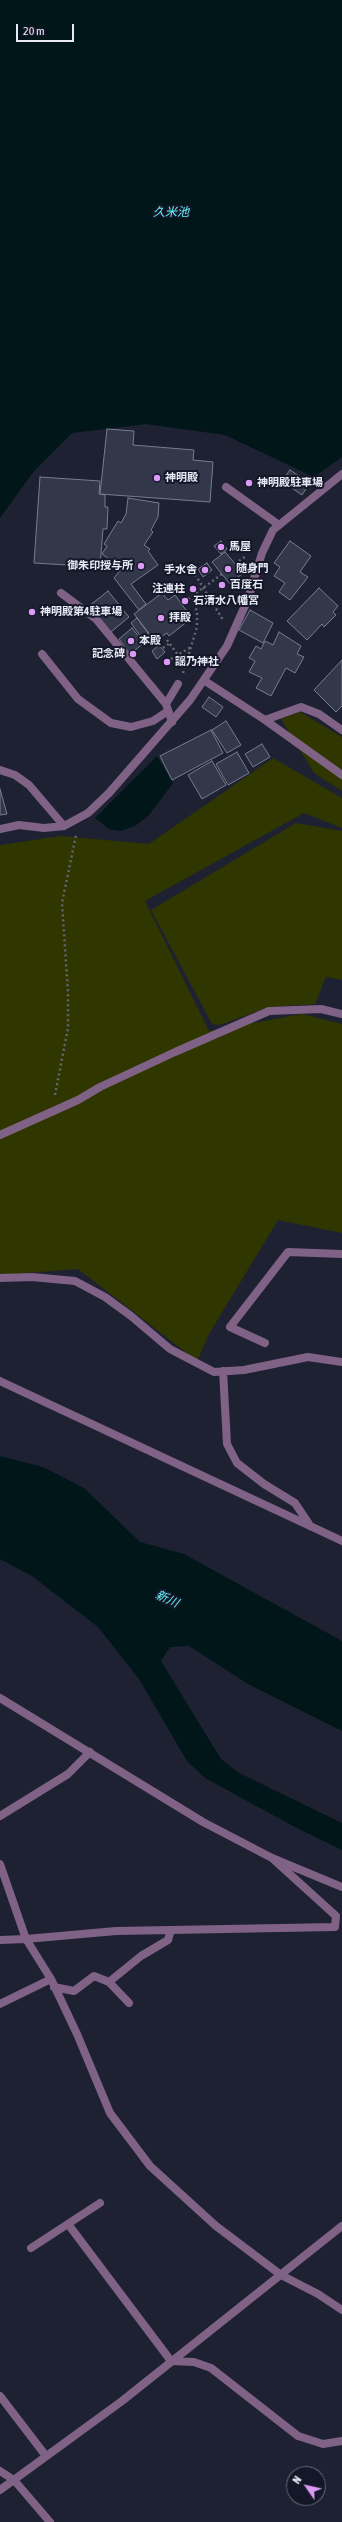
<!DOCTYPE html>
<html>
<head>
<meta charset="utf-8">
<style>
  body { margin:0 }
  #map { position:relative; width:342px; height:2522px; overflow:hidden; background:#1d2132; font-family:"Asap Condensed",sans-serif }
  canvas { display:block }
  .north { position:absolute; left:286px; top:2466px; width:40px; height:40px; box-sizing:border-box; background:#141728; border:1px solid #686b7a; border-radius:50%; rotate:304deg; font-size:11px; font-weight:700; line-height:16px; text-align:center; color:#e7eaf6 }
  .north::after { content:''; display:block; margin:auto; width:14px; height:18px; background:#da9af6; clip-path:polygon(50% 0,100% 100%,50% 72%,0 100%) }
  .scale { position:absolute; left:16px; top:24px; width:58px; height:18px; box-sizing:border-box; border:2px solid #e7eaf6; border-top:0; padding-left:5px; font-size:12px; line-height:14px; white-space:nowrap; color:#e7eaf6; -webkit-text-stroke:3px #141728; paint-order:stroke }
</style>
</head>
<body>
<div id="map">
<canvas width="342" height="2522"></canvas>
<div class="north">N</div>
<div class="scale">20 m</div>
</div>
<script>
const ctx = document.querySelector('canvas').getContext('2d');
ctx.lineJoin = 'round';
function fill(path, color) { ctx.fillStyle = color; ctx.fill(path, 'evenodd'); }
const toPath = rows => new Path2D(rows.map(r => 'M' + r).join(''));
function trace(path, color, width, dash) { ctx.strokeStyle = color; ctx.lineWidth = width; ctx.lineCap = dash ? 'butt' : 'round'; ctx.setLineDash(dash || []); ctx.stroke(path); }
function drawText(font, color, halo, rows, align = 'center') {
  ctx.font = font + ' "Asap Condensed","Noto Sans JP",sans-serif'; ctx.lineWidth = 4; ctx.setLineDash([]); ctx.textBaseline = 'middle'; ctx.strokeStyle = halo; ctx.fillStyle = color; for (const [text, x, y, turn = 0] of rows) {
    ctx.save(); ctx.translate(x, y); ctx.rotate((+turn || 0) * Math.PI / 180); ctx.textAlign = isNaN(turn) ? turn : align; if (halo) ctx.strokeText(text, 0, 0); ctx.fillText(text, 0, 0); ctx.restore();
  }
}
fill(toPath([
  [300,712,342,737,342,791,314,773,281,719],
  [273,758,342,798,342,828,304,813,145,901,209,1031,302,1014,342,1024,342,1233,278,1220,209,1334,197,1361,78,1269,0,1275,0,845,61,836,149,844],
  [296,823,342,831,342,980,326,977,315,1004,269,1007,220,1025,212,1024,151,910]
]), '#303600');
fill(toPath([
  [0,0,342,0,342,457,314,477,225,435,146,424,72,433,34,471,0,518],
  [157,756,173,783,149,815,135,826,120,831,109,829,95,818],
  [0,1456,43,1467,84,1488,140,1542,184,1554,342,1641,342,1731,248,1684,189,1646,170,1647,161,1661,221,1759,239,1773,342,1823,342,1850,295,1827,205,1778,187,1761,139,1679,98,1627,32,1576,0,1559]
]), '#001618');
const building = toPath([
  [107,429,134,431,133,445,194,450,193,460,213,462,210,502,100,494,107,429],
  [290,470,310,483,302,495,282,481,290,470],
  [40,477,100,481,99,494,105,495,105,507,108,507,107,529,103,529,100,567,34,563,40,477],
  [128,498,159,503,158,517,151,530,153,532,144,545,150,549,148,551,158,565,131,584,146,604,139,610,114,578,122,568,102,554,107,546,104,544,118,521,121,523,126,514,128,498],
  [221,541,227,549,221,554,214,546,221,541],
  [290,541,311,556,300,572,308,577,290,600,279,592,285,583,274,576,280,567,274,563,290,541],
  [225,552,243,573,230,584,212,562,225,552],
  [207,563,212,570,203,577,198,569,207,563],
  [319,588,338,606,333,612,336,615,324,627,322,624,307,640,287,621,319,588],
  [108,591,129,617,111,632,89,606,108,591],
  [162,593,168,600,175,595,186,610,182,614,188,621,169,636,167,633,155,641,134,614,162,593],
  [250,610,273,623,263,643,239,630,250,610],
  [137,618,153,640,146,644,131,623,137,618],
  [132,628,144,643,130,654,119,639,132,628],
  [279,632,301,646,297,654,304,657,295,673,286,668,271,696,256,688,262,678,249,672,255,661,249,658,256,646,261,649,265,641,273,645,279,632],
  [159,645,165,652,157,659,152,651,159,645],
  [342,660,342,706,336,712,314,690,342,660],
  [209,697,223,707,216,717,202,707,209,697],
  [226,721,241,745,227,753,212,730,226,721],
  [211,730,223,753,172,780,160,756,211,730],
  [262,744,270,757,253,767,245,754,262,744],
  [237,752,249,773,228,785,216,764,237,752],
  [212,761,226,785,202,799,188,775,212,761],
  [0,789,7,814,0,815,0,789]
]);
fill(building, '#323749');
trace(building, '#777c91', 1);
trace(toPath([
  [235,564,246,556],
  [190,566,223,620],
  [188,599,222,574],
  [167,640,178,655],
  [163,648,170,643],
  [171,659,191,647],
  [183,673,197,627,197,612,192,596],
  [55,1095,68,1028,68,992,62,903,76,835]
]), '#626675', 2.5, [2, 3]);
trace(toPath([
  [226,487,279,525],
  [61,593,96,619,166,704,172,722],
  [166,704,178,684]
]), '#806287', 8);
trace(toPath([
  [42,654,78,699,111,723,131,727,153,721,168,711],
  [205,681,265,720,301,707,319,714,342,730],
  [265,720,342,775],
  [0,770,15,775,29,785,64,826],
  [0,829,19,825,44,828,64,826,88,813,109,793,190,700,227,646,248,599,262,553,273,530,342,474],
  [0,1135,78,1100,100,1087,175,1052,269,1011,321,1009,342,1014],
  [0,1278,32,1277,75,1281,105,1297,131,1316,170,1349,214,1372,244,1370,308,1357,342,1362],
  [265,1343,230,1327,288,1252,342,1254],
  [223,1371,227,1444,237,1463,264,1484,295,1503,309,1524],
  [0,1381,342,1541],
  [0,1698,203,1822,272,1858,342,1887],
  [0,1816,68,1774,90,1752],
  [0,1864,26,1939,0,1940],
  [51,1979,77,2034,110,2113,150,2166,216,2226,281,2275,318,2294,342,2310],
  [109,1982,141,1956,168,1940,171,1930],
  [54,1987,74,1991,94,1976,109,1982,129,2003],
  [0,2004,51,1979,26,1939,116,1931,335,1927,336,1916,272,1858],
  [68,2224,171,2361,194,2362,211,2368,298,2436,323,2444,342,2441],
  [31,2248,100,2203],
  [0,2396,46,2456],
  [0,2471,14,2480,50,2522],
  [0,2490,122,2401,342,2226]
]), '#806287', 8);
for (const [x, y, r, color] of [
  [157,478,4,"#da9af6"],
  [249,483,4,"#da9af6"],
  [221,547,4,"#da9af6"],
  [141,566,4,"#da9af6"],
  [228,569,4,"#da9af6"],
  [205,570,4,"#da9af6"],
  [222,585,4,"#da9af6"],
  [193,589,4,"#da9af6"],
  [185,601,4,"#da9af6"],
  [32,612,4,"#da9af6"],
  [161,618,4,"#da9af6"],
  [131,641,4,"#da9af6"],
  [133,654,4,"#da9af6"],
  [167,662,4,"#da9af6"]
]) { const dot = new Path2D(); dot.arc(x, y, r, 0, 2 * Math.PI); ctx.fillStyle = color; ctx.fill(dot); trace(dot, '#141728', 1.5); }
drawText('bold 11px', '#e7eaf6', '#141728', [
  ["神明殿",165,478],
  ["神明殿駐車場",257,483],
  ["馬屋",229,547],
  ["御朱印授与所",133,566,"right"],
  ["随身門",236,569],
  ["手水舎",197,570,"right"],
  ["百度石",230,585],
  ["注連柱",185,589,"right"],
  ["石清水八幡宮",193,601],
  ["神明殿第4駐車場",40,612],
  ["拝殿",169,618],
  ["本殿",139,641],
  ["記念碑",125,654,"right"],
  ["謡乃神社",175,662]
], 'left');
drawText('italic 12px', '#63f0f7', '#141728', [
  ["久米池",171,212],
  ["新川",167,1599,24]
]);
</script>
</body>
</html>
